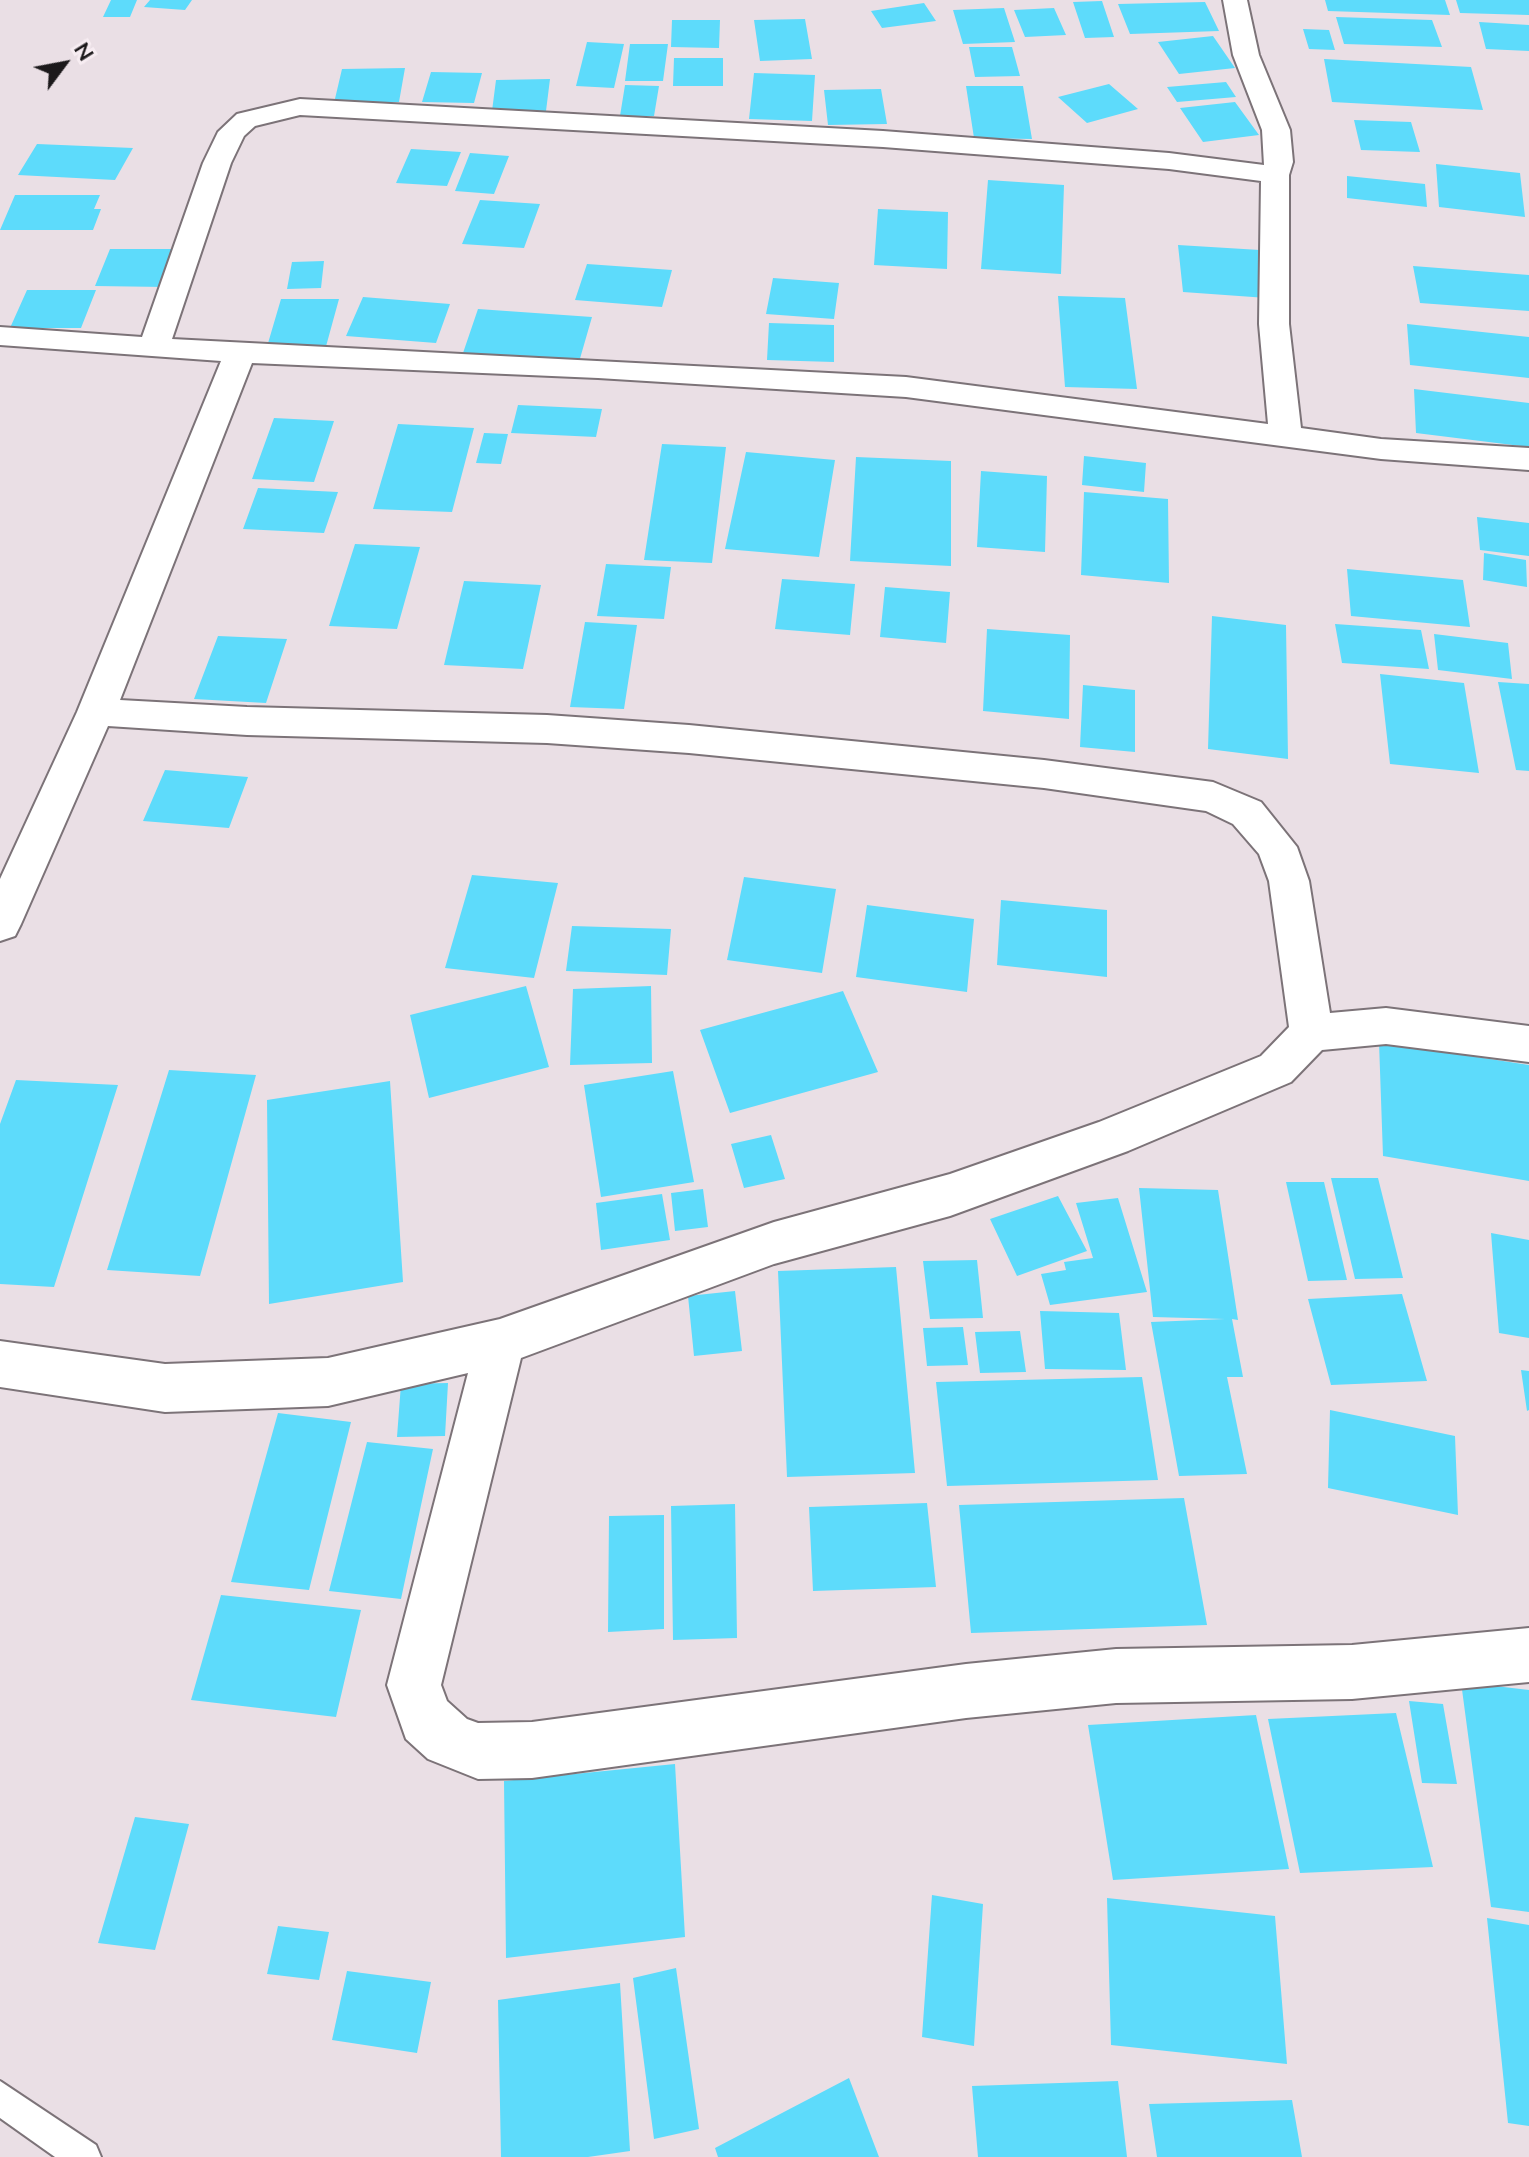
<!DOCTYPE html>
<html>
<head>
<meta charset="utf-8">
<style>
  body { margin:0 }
  #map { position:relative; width:1529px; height:2157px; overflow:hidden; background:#eadfe5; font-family:Mulish,sans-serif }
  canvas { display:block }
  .north { position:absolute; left:24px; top:24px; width:80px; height:80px; -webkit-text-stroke:6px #f7edf2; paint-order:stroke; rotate:58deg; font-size:22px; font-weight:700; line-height:32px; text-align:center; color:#1c191b }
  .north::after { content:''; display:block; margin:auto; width:28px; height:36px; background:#1c191b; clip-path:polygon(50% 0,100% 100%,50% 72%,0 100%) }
</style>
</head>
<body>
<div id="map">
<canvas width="1529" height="2157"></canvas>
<div class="north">N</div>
</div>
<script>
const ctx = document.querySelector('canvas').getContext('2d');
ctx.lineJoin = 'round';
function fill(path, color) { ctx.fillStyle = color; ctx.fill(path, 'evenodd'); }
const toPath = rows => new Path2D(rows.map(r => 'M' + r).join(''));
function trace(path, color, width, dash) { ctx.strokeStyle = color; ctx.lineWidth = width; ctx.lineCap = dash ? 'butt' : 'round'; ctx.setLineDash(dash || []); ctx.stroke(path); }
fill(toPath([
  [111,0,137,0,130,17,103,17],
  [150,0,192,0,185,10,144,7],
  [1325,0,1445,0,1450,15,1328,11],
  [1456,0,1529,0,1529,15,1460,13],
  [1102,1,1114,37,1085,38,1073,2],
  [1205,2,1219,31,1130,34,1118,4],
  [924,3,936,21,882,28,871,11],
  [1004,8,1015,42,963,44,953,10],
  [1054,8,1066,35,1025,37,1014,10],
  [1336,17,1432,20,1442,47,1344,44],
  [805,19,812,59,760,61,754,20],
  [672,20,720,20,719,48,671,47],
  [1479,22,1529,25,1529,51,1486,49],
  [1303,29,1329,30,1335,50,1309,49],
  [1213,36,1235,68,1179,74,1158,42],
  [587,42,624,44,614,88,576,86],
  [630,44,668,44,663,81,625,81],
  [969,47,1012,47,1020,76,975,77],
  [674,58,723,58,723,86,673,86],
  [1324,59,1471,67,1483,110,1332,102],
  [405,68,399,102,334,103,342,69],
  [431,72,482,73,474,103,422,102],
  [754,73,815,75,812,121,749,119],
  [550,79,546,111,492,111,496,80],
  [1226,82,1236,97,1177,102,1167,87],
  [1109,84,1138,109,1087,123,1058,97],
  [625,85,659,86,654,116,620,116],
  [966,86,1023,86,1032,139,974,138],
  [881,89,887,124,828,125,824,90],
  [1235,102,1259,135,1203,142,1180,108],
  [1354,120,1411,122,1420,152,1361,150],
  [37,144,133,148,115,180,18,175],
  [411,149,461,152,447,186,396,183],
  [470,153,509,156,494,194,455,191],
  [1436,164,1520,173,1525,217,1439,207],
  [1347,176,1425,184,1427,207,1347,198],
  [988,180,1064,185,1061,274,981,269],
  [15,195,100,195,94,209,101,209,93,230,0,230],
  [480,200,540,204,524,248,462,244],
  [878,209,948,212,947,269,874,265],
  [1178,245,1260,250,1267,298,1183,292],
  [110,249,179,249,165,287,95,286],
  [324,261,321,288,287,289,292,262],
  [587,264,672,270,662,307,575,300],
  [1413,266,1529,275,1529,311,1420,303],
  [773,278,839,283,834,319,766,314],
  [27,290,96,290,81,328,10,328],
  [1058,296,1125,298,1137,389,1065,387],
  [363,297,450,304,436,343,346,336],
  [281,299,339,299,325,350,266,350],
  [478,309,592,317,579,362,463,353],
  [769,323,834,325,834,362,767,360],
  [1407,324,1529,337,1529,378,1410,365],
  [1414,389,1529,403,1529,447,1416,433],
  [518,405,602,409,596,437,511,433],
  [274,418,334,421,314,482,252,479],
  [398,424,474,428,452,512,373,509],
  [484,433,508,434,501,464,476,463],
  [662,444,726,447,712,563,644,560],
  [746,452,835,460,819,557,725,549],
  [1084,456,1146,463,1144,492,1082,485],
  [856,457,951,461,951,566,850,561],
  [981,471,1047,476,1045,552,977,547],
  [258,488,338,492,324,533,243,529],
  [1084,492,1168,499,1169,583,1081,575],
  [1477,517,1529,523,1529,556,1480,550],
  [355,544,420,547,397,629,329,626],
  [1484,553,1526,560,1527,587,1483,580],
  [606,564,671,567,664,619,597,616],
  [1347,569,1463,580,1470,627,1351,616],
  [782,579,855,584,850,635,775,629],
  [464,581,541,585,523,669,444,665],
  [885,587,950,592,946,643,880,637],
  [1212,616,1286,625,1288,759,1208,749],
  [585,622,637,625,624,709,570,707],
  [1335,624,1421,630,1429,669,1342,663],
  [987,629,1070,635,1069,719,983,711],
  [1434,634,1508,643,1512,679,1438,670],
  [218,636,287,639,266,703,194,699],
  [1380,674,1464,683,1479,773,1390,764],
  [1498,682,1529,684,1529,771,1516,770],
  [1083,685,1135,690,1135,752,1080,747],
  [165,770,248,777,229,828,143,821],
  [472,875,558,883,534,978,445,968],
  [744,877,836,889,822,973,727,960],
  [1001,900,1107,910,1107,977,997,965],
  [867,905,974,919,967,992,856,977],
  [572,926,671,929,667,975,566,971],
  [526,986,549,1067,429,1098,410,1015],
  [651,986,652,1063,570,1065,573,989],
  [843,991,878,1072,730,1113,700,1030],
  [1379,1042,1529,1065,1529,1181,1383,1156],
  [169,1070,256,1075,200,1276,107,1270],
  [673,1071,694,1182,601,1197,584,1085],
  [16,1080,118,1085,54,1287,0,1284,0,1124],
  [390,1081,403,1282,269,1304,267,1100],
  [771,1135,785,1179,744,1188,731,1144],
  [1331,1178,1378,1178,1403,1278,1355,1279],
  [1286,1182,1324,1182,1347,1280,1308,1281],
  [1139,1188,1218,1190,1238,1320,1232,1319,1243,1377,1227,1377,1247,1474,1179,1476,1151,1322,1225,1319,1153,1317],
  [703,1189,708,1227,675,1231,671,1193],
  [662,1194,670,1240,601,1250,596,1203],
  [1058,1196,1087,1251,1017,1276,990,1219],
  [1118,1198,1147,1292,1050,1305,1041,1274,1066,1270,1064,1262,1093,1258,1076,1203],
  [1491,1233,1529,1240,1529,1338,1499,1333],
  [977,1260,983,1318,930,1319,923,1261],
  [896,1267,915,1473,787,1477,778,1271],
  [735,1291,742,1351,694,1356,688,1296],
  [1402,1294,1427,1381,1331,1385,1308,1299],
  [1040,1311,1119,1313,1126,1370,1045,1369],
  [963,1327,968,1365,927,1366,923,1328],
  [1020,1331,1026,1372,980,1373,975,1332],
  [1521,1370,1529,1371,1529,1410,1527,1411],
  [1142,1377,1158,1480,947,1486,936,1382],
  [448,1383,445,1436,397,1437,401,1384],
  [1330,1410,1455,1436,1458,1515,1328,1488],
  [278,1413,351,1422,309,1590,231,1582],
  [367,1442,433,1449,401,1599,329,1591],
  [1184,1498,1207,1625,971,1633,959,1505],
  [927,1503,936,1587,813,1591,809,1507],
  [735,1504,737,1638,673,1640,671,1506],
  [664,1515,664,1629,608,1632,609,1516],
  [221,1595,361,1610,336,1717,191,1700],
  [1461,1682,1529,1690,1529,1912,1491,1907],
  [1409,1701,1443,1704,1457,1784,1422,1783],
  [1396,1713,1433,1867,1300,1873,1268,1719],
  [1256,1715,1289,1869,1113,1880,1088,1725],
  [675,1764,685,1937,506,1958,504,1781],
  [135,1817,189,1824,155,1950,98,1943],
  [932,1895,983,1904,974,2046,922,2037],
  [1107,1898,1275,1916,1287,2064,1111,2045],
  [1487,1918,1529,1925,1529,2126,1508,2123],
  [278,1926,329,1932,319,1980,267,1974],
  [676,1968,699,2129,654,2139,633,1978],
  [347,1971,431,1982,417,2053,332,2040],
  [620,1983,630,2151,588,2157,501,2157,498,2000],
  [849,2078,879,2157,718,2157,715,2148],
  [1118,2081,1127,2157,978,2157,972,2086],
  [1292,2100,1302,2157,1157,2157,1149,2104]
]), '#5ddbfb');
const lane = toPath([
  [0,2081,96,2145,101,2157,55,2157,0,2118,0,2081]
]);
const street = toPath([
  [1223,0,1247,0,1259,55,1290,130,1293,162,1289,175,1289,324,1301,428,1381,439,1529,448,1529,470,1381,459,906,397,598,378,252,363,120,700,247,707,547,715,689,725,1044,760,1213,782,1261,802,1297,847,1309,881,1330,1013,1386,1008,1529,1026,1529,1062,1386,1044,1322,1050,1291,1082,1128,1151,950,1216,774,1264,521,1358,441,1685,447,1701,467,1719,478,1723,532,1722,966,1664,1116,1649,1352,1645,1529,1628,1529,1682,1352,1699,1116,1703,966,1718,532,1778,478,1779,428,1759,406,1739,387,1685,468,1373,328,1406,165,1412,0,1387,0,1341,165,1364,328,1358,500,1319,774,1222,950,1174,1099,1122,1261,1056,1289,1027,1269,881,1259,854,1233,824,1206,811,1044,788,689,753,547,743,247,735,108,726,21,924,15,936,0,941,0,879,77,712,221,361,0,345,0,327,142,337,203,163,218,132,237,114,300,99,883,131,1169,153,1264,165,1262,130,1233,55,1223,0],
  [300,115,883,147,1169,169,1261,181,1259,324,1268,424,906,377,172,339,231,163,244,136,255,126,300,115]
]);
trace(lane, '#7c7378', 4);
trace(street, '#7c7378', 4);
fill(lane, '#fff');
fill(street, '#fff');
</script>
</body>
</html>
